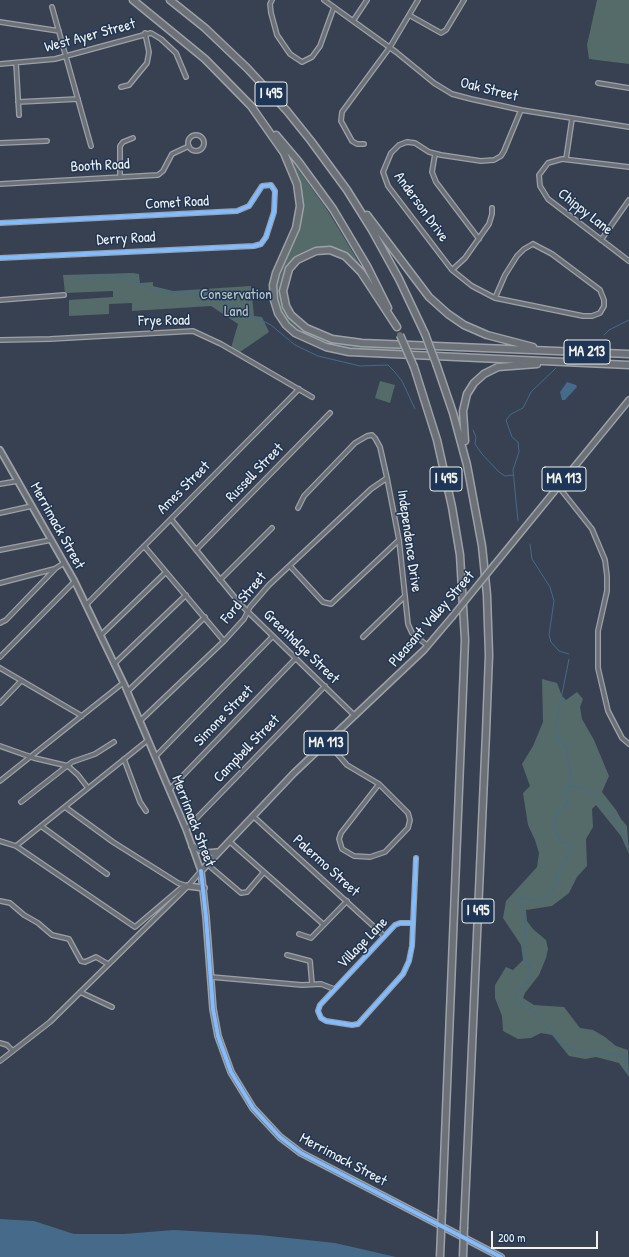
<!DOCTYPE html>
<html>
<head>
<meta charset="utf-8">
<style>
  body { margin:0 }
  #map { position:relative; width:629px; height:1257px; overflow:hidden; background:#374152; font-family:"Patrick Hand",sans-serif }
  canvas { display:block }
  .scale { position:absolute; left:491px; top:1231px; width:107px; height:18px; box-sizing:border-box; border:2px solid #f4f1e8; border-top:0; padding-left:5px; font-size:12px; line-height:14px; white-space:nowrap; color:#f4f1e8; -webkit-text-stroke:3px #1d3557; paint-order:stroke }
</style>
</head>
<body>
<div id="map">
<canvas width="629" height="1257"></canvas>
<div class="scale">200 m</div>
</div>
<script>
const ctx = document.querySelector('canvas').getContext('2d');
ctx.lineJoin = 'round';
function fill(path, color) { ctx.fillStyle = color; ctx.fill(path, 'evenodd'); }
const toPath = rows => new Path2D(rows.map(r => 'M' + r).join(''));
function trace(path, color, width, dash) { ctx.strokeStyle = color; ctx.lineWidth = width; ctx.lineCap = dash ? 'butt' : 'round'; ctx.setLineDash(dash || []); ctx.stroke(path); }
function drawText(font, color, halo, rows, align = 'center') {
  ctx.font = font + ' "Patrick Hand",sans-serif'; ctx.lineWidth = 3; ctx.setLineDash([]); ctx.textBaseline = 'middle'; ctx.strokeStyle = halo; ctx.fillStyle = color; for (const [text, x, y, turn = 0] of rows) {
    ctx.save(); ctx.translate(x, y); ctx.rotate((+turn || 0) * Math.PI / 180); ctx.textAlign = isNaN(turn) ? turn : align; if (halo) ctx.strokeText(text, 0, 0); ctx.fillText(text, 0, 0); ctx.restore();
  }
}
fill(toPath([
  [597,0,629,0,629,64,589,59,587,45],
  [292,161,328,211,367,276,355,260,349,255,340,251,327,248,291,266,284,303,308,331,317,336,353,345,399,347,402,353,340,349,305,337,289,325,283,317,276,295,277,282,296,234,302,197],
  [133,273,139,274,140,283,153,282,153,286,173,291,251,286,254,316,262,317,269,332,240,352,231,348,238,324,211,306,132,311,132,303,109,304,109,314,69,316,69,300,113,297,113,291,65,293,63,275],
  [380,381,395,385,390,403,375,398],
  [542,679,557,683,562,696,566,700,577,692,583,699,580,707,582,719,594,740,609,776,602,792,616,810,621,819,627,826,629,854,621,836,596,805,592,809,593,827,586,839,587,866,577,877,569,893,552,906,526,910,527,921,533,929,546,940,548,949,546,958,539,975,525,993,523,998,534,1005,564,1007,580,1028,593,1030,605,1037,616,1046,628,1050,629,1077,619,1063,596,1057,585,1059,569,1056,552,1035,541,1033,531,1038,518,1039,503,1031,502,1016,495,998,495,985,506,967,513,970,523,960,521,945,503,918,506,901,537,867,539,853,535,840,528,825,523,793,530,786,522,764,533,746,543,722]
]), '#546b6a');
fill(toPath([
  [567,382,576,385,577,387,565,400,562,400,560,392],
  [0,1219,34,1221,74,1234,124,1234,174,1230,260,1235,335,1243,396,1257,0,1257]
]), '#466a8a');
trace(toPath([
  [73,279,127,276,150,289,174,293,195,293,213,296,271,325,295,345,318,356,360,366,388,365,394,371,402,381,415,409],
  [604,335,609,330,629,320],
  [473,430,476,437,475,444,482,454,499,472,505,476,514,475],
  [518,521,513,470,519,452,518,442,512,437,506,420,511,414,523,408,531,392,556,368],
  [530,544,532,559,550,587,554,601,549,635,551,642,559,651,569,654],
  [569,659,558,714,556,736,558,740,563,742,567,751,572,781,569,787],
  [629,847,611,812,589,790,578,787,568,787,564,791,568,804,560,810,553,824,560,842,571,844,571,850,558,873,554,889,548,896,540,902,521,898,519,902,525,913,524,954,532,976,517,994,518,1001,527,1009,533,1010,557,1038,559,1043,570,1046,571,1049,580,1053,609,1053,627,1057,625,1069,629,1071]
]), '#466a8a', 1);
const minor = toPath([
  [272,0,270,4,271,13,277,35,290,54,302,62,312,57,320,46,334,7],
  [324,0,396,52,434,83,452,94,471,99,521,110,629,127],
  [52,7,91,146],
  [409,15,441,33,446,30,464,0],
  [353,21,367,0],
  [0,22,59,31],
  [16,63,19,115],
  [0,64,55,59,151,33,161,39,176,53,186,77],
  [598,83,629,88],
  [121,87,129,85,147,63,149,52,145,33],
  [18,102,78,99],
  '188 143a8 8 0 1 1 16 0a8 8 0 1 1-16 0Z',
  [0,143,47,141],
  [364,144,357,144,352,141,341,121,342,112,390,47,418,0],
  [435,154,432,172,436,182,479,239],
  [566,159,572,119],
  [629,167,562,159,548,163,539,175,540,186,548,199,629,261],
  [120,177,120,146,123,142,133,138],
  [0,184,158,175,163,171,172,154,189,146],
  [0,223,237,211,249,206,262,186,271,185,275,191,274,212,266,237,261,244,254,246,0,258],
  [601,240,629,200],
  [533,244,552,254,600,290,604,300,604,306,600,313,592,316,583,316,495,298,505,275,517,256,524,249,533,244],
  [452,270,465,258,489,224,492,214,492,208],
  [495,298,472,286,452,270,388,186,383,172,391,153,399,145,407,142,415,143,429,152,441,155,481,161,494,160,501,156,504,151,521,110],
  [0,300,64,295],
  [0,340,50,339,193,331,221,344,312,397],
  [0,484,18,481],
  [558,486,592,529,605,560,607,576,607,591,598,631,598,668,608,711,622,738,629,744],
  [298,508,304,496,355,443,367,436,372,435,375,438,380,447,387,478,399,540,408,624,412,633,428,646],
  [0,513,32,506],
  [171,519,241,605,355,716],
  [144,546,224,641],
  [0,550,51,540],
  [196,550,330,413],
  [290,566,323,602,331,604,399,540],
  [220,580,272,528],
  [0,583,54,569],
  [86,605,299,389],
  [0,623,6,620,56,568,64,563],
  [101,635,166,572],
  [363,637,405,596],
  [0,657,74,582],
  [114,664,186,595],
  [0,668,82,716],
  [127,692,205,617],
  [0,703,21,681],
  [140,721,224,641,244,619,250,607,269,585,371,489,387,478],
  [327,742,347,765,379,784,341,833,339,839,342,849,354,856,370,857,385,852,408,828,410,820,408,813,379,784],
  [0,746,34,758,68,766,78,775,88,788],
  [155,757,273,636],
  [124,759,140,802,146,811],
  [0,781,123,683],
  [169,790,296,658],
  [21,802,72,762,95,754,114,742],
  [65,807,113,842,178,883,187,886],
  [253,816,382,934],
  [41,826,107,874],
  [186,829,325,686],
  [0,841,16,846,135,927,181,888,186,887],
  [229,841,323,924],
  [16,846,148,740],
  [207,864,241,893,247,892,264,872],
  [0,901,10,903,24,915,38,923,52,935,69,939,81,961,85,962,96,957,108,964],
  [412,923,400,923,395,925,320,1005,318,1011,321,1018,326,1021,352,1025,358,1024,403,974,409,961,412,946,416,858],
  [299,934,311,938,347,901],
  [287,955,310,961,312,984],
  [211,977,302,985,321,984,334,989],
  [80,992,112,1007],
  [0,1043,7,1045,13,1051],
  [0,1061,50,1022,188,886,201,871]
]);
const secondary = toPath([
  [0,450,74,580,125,686,186,829,201,871]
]);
const primary = toPath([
  [495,564,629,400],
  [452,617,424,650,294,773,201,871,206,917,213,1009,218,1036,231,1072,253,1108,280,1137,301,1153,501,1257],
  [192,846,206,853,217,852],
  [188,886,204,888]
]);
const motorway = toPath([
  [133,0,205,59,253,108],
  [170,0,205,28,247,68,287,111,311,141,347,190,372,230,399,279,425,334],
  [251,106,284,153,297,184,300,206,296,228,276,273,273,285,274,300,278,313,286,325,295,333,326,347,349,352,629,365],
  [276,135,298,161,333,209,367,266,388,308],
  [367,215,429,297,448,314,464,325,487,335,533,347],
  [397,327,361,272,345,256,330,250,316,251,297,260,289,269,283,291,286,306,291,315,306,328,332,339,362,343,629,354],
  [437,366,453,413,467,465,482,546,487,595,489,655,486,733,464,1227],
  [414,367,437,440,452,507,460,555,465,640,442,1210],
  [465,441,463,411,467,394,474,383,484,374,498,367,537,364]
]);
trace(minor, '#9da1a7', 6);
trace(secondary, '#9da1a7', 8);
trace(primary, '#9da1a7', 8);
trace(motorway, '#9da1a7', 9);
trace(minor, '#6c7077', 3.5);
trace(secondary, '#6c7077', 4.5);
trace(primary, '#6c7077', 5);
trace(motorway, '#6c7077', 6);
const primaryBridge = toPath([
  [452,617,495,564]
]);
const motorwayBridge = toPath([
  [425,334,437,366],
  [400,335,414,367],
  [440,1257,442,1210],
  [463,1257,464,1227]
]);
trace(primaryBridge, '#9da1a7', 8, []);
trace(motorwayBridge, '#9da1a7', 9, []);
trace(primaryBridge, '#6c7077', 5);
trace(motorwayBridge, '#6c7077', 6);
trace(toPath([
  [0,223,237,211,249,206,262,186,271,185,275,191,274,212,266,237,261,244,254,246,0,258],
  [201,871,206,917,213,1009,218,1036,231,1072,253,1108,280,1137,301,1153,501,1257],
  [412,923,400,923,395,925,320,1005,318,1011,321,1018,326,1021,352,1025,358,1024,403,974,409,961,412,946,416,858]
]), '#80bcff', 4);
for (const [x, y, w] of [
  [271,94,32],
  [587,352,46],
  [446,479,32],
  [564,479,44],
  [326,743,44],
  [478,911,32]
]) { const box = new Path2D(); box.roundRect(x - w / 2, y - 12, w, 24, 3); ctx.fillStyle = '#1d3557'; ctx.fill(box); trace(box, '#f4f1e8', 1); }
drawText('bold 14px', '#f4f1e8', null, [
  ["I 495",271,94],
  ["MA 213",587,352],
  ["I 495",446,479],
  ["MA 113",564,479],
  ["MA 113",326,743],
  ["I 495",478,911]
]);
drawText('15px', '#f4f1e8', '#1d3557', [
  ["West Ayer Street",90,36,-15],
  ["Oak Street",489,90,14],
  ["Booth Road",100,166,-3],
  ["Comet Road",177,203,-3],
  ["Anderson Drive",421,207,54],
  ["Chippy Lane",585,212,38],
  ["Derry Road",126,239,-3],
  ["Frye Road",164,321,-1],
  ["Russell Street",255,473,-46],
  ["Ames Street",184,488,-45],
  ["Merrimack Street",57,526,61],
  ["Independence Drive",409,541,82],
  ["Ford Street",244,598,-50],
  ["Pleasant Valley Street",432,619,-49],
  ["Greenhalge Street",301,647,44],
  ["Simone Street",224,716,-46],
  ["Campbell Street",247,749,-46],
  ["Merrimack Street",193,821,69],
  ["Palermo Street",326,866,42],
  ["Village Lane",363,943,-46],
  ["Merrimack Street",343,1160,28]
]);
drawText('15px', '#bdc4bd', '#1d3557', [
  ["Conservation",236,295],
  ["Land",236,312]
]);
</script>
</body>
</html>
